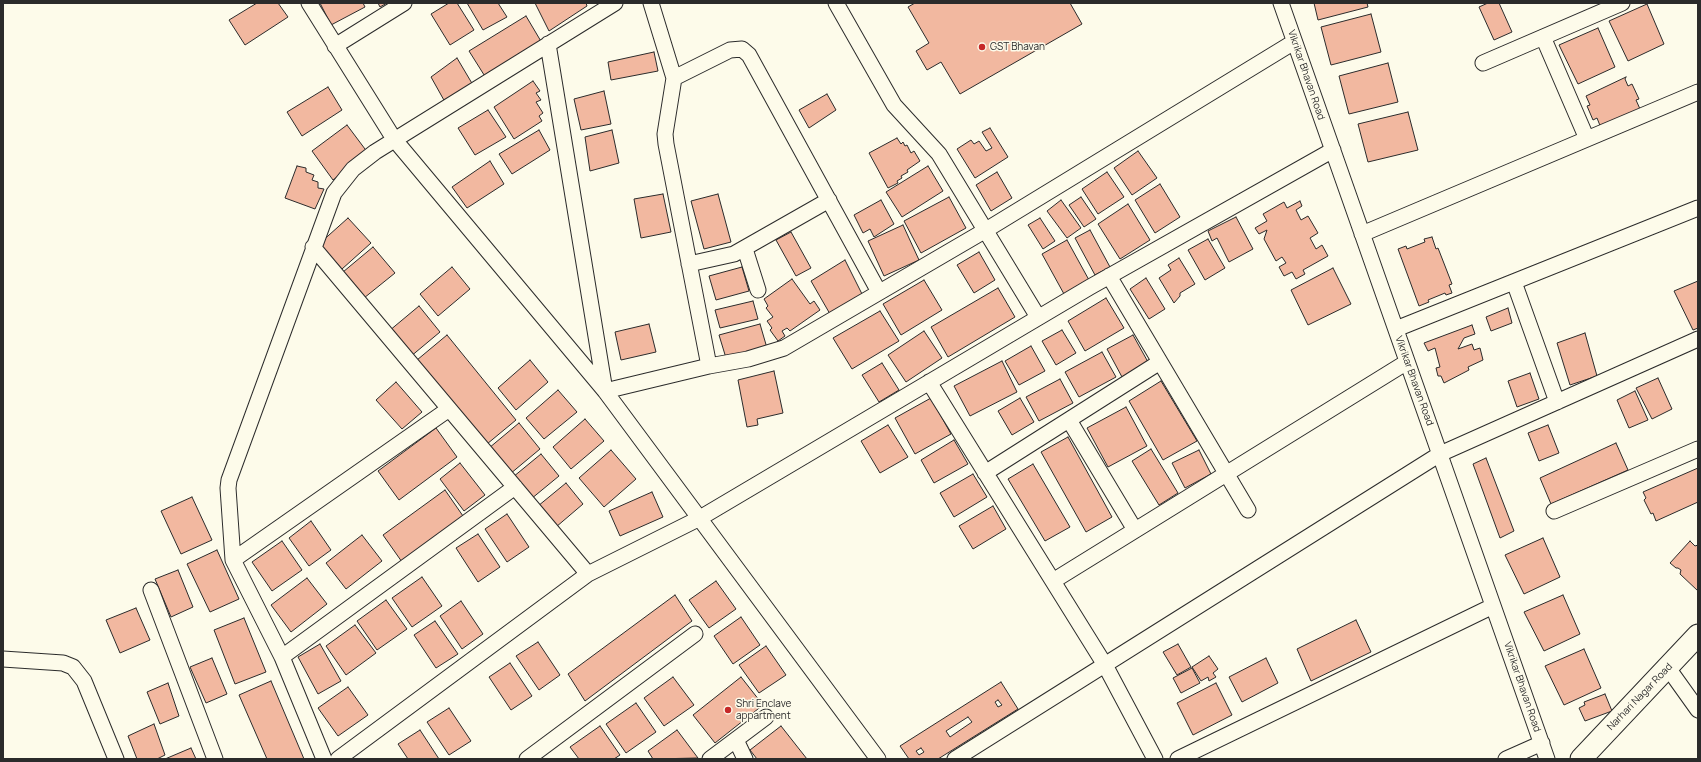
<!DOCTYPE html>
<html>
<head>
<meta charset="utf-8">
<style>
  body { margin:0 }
  #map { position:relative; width:1701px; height:762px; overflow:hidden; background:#fdfbea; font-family:Manrope,sans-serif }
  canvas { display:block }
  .frame { position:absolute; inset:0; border:4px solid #2b2b2b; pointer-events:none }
</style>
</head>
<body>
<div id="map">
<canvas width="1701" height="762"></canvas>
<div class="frame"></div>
</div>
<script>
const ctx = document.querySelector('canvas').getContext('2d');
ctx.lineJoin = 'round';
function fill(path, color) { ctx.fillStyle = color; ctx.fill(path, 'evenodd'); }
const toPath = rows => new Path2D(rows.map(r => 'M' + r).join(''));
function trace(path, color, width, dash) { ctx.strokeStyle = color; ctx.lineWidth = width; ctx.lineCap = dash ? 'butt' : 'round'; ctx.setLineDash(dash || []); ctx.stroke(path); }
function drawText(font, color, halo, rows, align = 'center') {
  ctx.font = font + ' Manrope,sans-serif'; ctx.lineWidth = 3; ctx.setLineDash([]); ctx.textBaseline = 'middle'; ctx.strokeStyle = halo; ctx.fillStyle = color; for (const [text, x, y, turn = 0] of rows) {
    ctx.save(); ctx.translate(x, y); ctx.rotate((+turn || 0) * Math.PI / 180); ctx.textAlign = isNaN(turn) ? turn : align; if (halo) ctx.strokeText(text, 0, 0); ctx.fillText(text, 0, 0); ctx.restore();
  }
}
const building = toPath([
  [257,3,278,3,288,17,245,45,229,20,257,3],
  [320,3,363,3,365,7,331,25,320,3],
  [378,3,387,3,380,7,378,3],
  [449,3,457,3,474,30,450,45,431,14,449,3],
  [467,3,498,3,507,17,483,30,467,3],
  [535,3,586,3,587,6,549,31,535,3],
  [915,3,1070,3,1082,24,960,94,941,62,927,70,916,51,929,43,908,7,915,3],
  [1314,3,1367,3,1368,7,1318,20,1314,3],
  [1488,3,1499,3,1512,32,1494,40,1479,7,1488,3],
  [1647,4,1664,44,1628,61,1609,21,1647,4],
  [1371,14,1381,52,1331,65,1321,27,1371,14],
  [526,16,542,43,486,78,469,51,526,16],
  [1598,28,1615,67,1578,84,1559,45,1598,28],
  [654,52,658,71,611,80,608,62,654,52],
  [457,58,473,85,445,102,431,77,457,58],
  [1388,63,1398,102,1349,114,1339,76,1388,63],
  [1626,77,1625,79,1628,86,1632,84,1639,99,1636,100,1640,109,1601,128,1597,118,1593,120,1587,106,1590,105,1586,96,1626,77],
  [533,81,540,91,536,93,541,100,536,102,543,113,539,116,542,121,514,139,494,107,533,81],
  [328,87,342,110,302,136,287,112,328,87],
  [604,91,611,124,581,130,574,99,604,91],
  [827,94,836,110,809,128,799,110,827,94],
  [488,110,506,137,475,155,458,128,488,110],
  [1408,112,1418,150,1368,162,1358,124,1408,112],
  [347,125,368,153,333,180,312,151,347,125],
  [990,128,1008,157,975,178,957,149,971,140,974,144,979,141,986,151,992,148,982,132,990,128],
  [539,130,550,150,512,174,499,154,539,130],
  [612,130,619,163,590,171,585,137,612,130],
  [897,138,901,144,903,142,905,146,907,145,911,153,914,151,920,161,907,170,908,172,901,176,902,178,897,181,898,183,888,188,869,153,897,138],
  [1138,151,1157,178,1132,195,1114,168,1138,151],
  [490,161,504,184,467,208,452,187,490,161],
  [297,166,306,168,306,172,314,175,312,180,318,182,318,188,324,189,315,209,285,198,297,166],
  [928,166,943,191,902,217,886,192,928,166],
  [997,172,1012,198,991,211,976,185,997,172],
  [1107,172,1124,197,1098,214,1082,189,1107,172],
  [1160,184,1180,217,1155,233,1135,200,1160,184],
  [663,194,671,232,641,238,634,199,663,194],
  [718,194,731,242,704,249,691,201,718,194],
  [949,197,966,228,921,253,904,221,949,197],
  [1081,197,1096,219,1084,227,1069,205,1081,197],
  [881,200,894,224,874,237,870,229,863,233,854,215,881,200],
  [1061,200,1081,228,1067,238,1047,211,1061,200],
  [1300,201,1302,206,1296,210,1301,220,1308,216,1318,233,1310,238,1316,249,1322,245,1328,256,1303,270,1305,274,1296,279,1292,272,1284,276,1279,267,1286,263,1282,257,1276,261,1264,239,1267,230,1259,234,1255,228,1267,221,1263,214,1284,202,1287,208,1300,201],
  [1128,204,1150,240,1120,259,1098,224,1128,204],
  [1236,217,1253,249,1229,262,1217,238,1212,241,1208,231,1236,217],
  [348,218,371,243,342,269,319,244,348,218],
  [1040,218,1055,241,1043,249,1028,225,1040,218],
  [903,225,919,260,884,276,868,241,903,225],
  [1090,230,1110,267,1095,275,1075,238,1090,230],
  [791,232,811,268,796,276,776,240,791,232],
  [1432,237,1436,249,1438,248,1452,284,1449,285,1452,293,1446,295,1445,293,1428,300,1429,302,1419,306,1398,249,1406,246,1407,249,1425,242,1424,239,1432,237],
  [1208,239,1225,268,1205,280,1188,250,1208,239],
  [1067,240,1089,280,1064,294,1042,254,1067,240],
  [373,247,395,273,364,298,343,272,373,247],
  [979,252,995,280,974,293,957,265,979,252],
  [1179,258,1195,284,1180,293,1180,296,1174,303,1159,278,1171,270,1168,265,1179,258],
  [845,260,862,294,830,314,811,281,845,260],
  [452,267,470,289,438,316,420,294,452,267],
  [742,267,749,291,716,300,709,276,742,267],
  [1333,268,1351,304,1308,325,1291,290,1333,268],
  [1146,278,1165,309,1149,319,1130,289,1146,278],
  [792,279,810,304,814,301,820,310,790,331,787,328,782,331,785,336,778,341,770,330,772,328,767,321,773,317,766,308,768,306,764,299,792,279],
  [924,280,942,310,901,335,883,304,924,280],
  [1698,281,1698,328,1693,330,1674,291,1698,281],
  [998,288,1015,317,948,357,931,327,998,288],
  [1106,298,1124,328,1085,351,1068,321,1106,298],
  [753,301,758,319,720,328,715,310,753,301],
  [419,306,440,332,410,357,389,331,419,306],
  [1508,308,1512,323,1491,331,1486,317,1508,308],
  [880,311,899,341,852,369,833,338,880,311],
  [649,324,656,352,621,360,615,332,649,324],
  [760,324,767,348,726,358,719,335,760,324],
  [1472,325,1475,334,1464,338,1458,349,1472,344,1474,350,1480,348,1483,360,1468,367,1469,370,1444,383,1441,376,1438,376,1436,368,1440,367,1435,348,1428,351,1424,343,1472,325],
  [1062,330,1076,353,1056,365,1042,341,1062,330],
  [924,331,942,358,906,382,888,355,924,331],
  [1585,333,1597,376,1570,385,1557,343,1585,333],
  [447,335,516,420,487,444,417,360,447,335],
  [1133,335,1148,362,1122,377,1107,349,1133,335],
  [1031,346,1045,371,1019,385,1005,361,1031,346],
  [1102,352,1116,377,1079,397,1065,372,1102,352],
  [530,360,548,382,516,410,498,388,530,360],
  [1002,361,1017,392,970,416,954,386,1002,361],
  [882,363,899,390,879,402,862,375,882,363],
  [774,371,783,413,757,419,758,425,747,427,738,380,774,371],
  [1530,373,1539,399,1517,407,1508,381,1530,373],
  [1658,378,1672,409,1652,419,1636,388,1658,378],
  [1060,379,1073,403,1039,421,1026,397,1060,379],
  [1161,381,1197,441,1163,460,1129,401,1161,381],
  [396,382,422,412,402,429,376,400,396,382],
  [558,390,577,412,544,439,526,418,558,390],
  [1635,391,1648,420,1629,428,1617,400,1635,391],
  [931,398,951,434,915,454,895,418,931,398],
  [1020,398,1034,422,1012,435,998,411,1020,398],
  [1126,407,1147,446,1108,467,1087,428,1126,407],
  [585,419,604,441,571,469,553,447,585,419],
  [519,423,540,449,510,474,489,448,519,423],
  [888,425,908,457,880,473,861,441,888,425],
  [1548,425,1559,453,1539,461,1528,433,1548,425],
  [436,428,457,457,399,500,378,471,436,428],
  [1068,437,1112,517,1086,532,1041,452,1068,437],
  [954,440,968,464,934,483,921,460,954,440],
  [1616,443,1628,470,1551,504,1540,478,1616,443],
  [1151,449,1178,493,1159,505,1132,461,1151,449],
  [611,450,636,479,604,507,579,478,611,450],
  [1199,450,1211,474,1185,488,1172,463,1199,450],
  [541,454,559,476,531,499,513,477,541,454],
  [1486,458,1514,531,1500,538,1473,464,1486,458],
  [460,463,485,495,464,511,440,479,460,463],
  [1033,464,1070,527,1045,541,1008,479,1033,464],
  [1698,468,1698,502,1656,521,1653,513,1651,514,1644,500,1646,498,1643,492,1698,468],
  [973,474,987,497,954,517,940,493,973,474],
  [566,483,583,504,556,527,538,506,566,483],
  [445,490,463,516,402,562,383,535,445,490],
  [652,492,663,517,620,536,609,511,652,492],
  [192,497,212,540,181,554,161,511,192,497],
  [993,506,1006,529,973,549,959,526,993,506],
  [507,514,529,547,507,562,485,529,507,514],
  [311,521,331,550,309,566,289,538,311,521],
  [478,534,500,567,478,582,456,548,478,534],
  [362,535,382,561,346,589,326,563,362,535],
  [1543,538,1560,577,1524,594,1505,555,1543,538],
  [282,541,302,570,272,591,252,562,282,541],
  [1690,541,1695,546,1698,545,1698,591,1680,574,1681,570,1678,568,1676,568,1670,563,1690,541],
  [217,550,239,599,210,612,187,564,217,550],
  [178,570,193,607,171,617,155,579,178,570],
  [422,577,442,606,412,627,392,598,422,577],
  [307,578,327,604,291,632,271,605,307,578],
  [716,581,736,609,709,628,689,600,716,581],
  [675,595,692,621,585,701,568,674,675,595],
  [1563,595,1580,634,1544,651,1524,612,1563,595],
  [386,600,407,629,377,650,357,621,386,600],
  [461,601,483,634,462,649,440,616,461,601],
  [136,608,150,640,120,653,106,620,136,608],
  [741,617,760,645,733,664,714,636,741,617],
  [244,618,266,672,235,684,214,630,244,618],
  [1356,620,1371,652,1311,681,1297,649,1356,620],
  [435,621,458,654,436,668,414,635,435,621],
  [355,625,376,653,346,675,326,646,355,625],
  [538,642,560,675,539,690,516,656,538,642],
  [320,644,341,681,318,694,298,657,320,644],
  [1178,644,1191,667,1177,675,1163,652,1178,644],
  [766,646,786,675,759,693,739,665,766,646],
  [1584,649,1601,688,1564,705,1545,666,1584,649],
  [1209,656,1218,669,1213,673,1216,677,1209,681,1208,677,1201,681,1192,667,1209,656],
  [212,658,227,694,206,703,190,667,212,658],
  [1266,658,1278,683,1242,702,1229,677,1266,658],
  [510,663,532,696,511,710,489,677,510,663],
  [1192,668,1200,683,1181,693,1173,678,1192,668],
  [673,677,694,705,664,726,644,698,673,677],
  [741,677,763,705,715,743,693,715,741,677],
  [271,681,304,759,267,759,239,695,271,681],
  [1001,682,1018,709,938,759,909,759,900,746,1001,682],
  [998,700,1002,705,998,707,995,702,998,700],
  [968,717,972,722,950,737,946,731,968,717],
  [921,748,924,752,919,755,916,751,921,748],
  [168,683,179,716,160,724,147,692,168,683],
  [1216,683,1232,715,1193,735,1177,703,1216,683],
  [348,687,368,715,338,736,318,708,348,687],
  [1605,694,1612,711,1585,721,1579,708,1585,705,1584,702,1605,694],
  [636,703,656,732,626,753,606,724,636,703],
  [449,708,471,741,449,755,427,722,449,708],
  [154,724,165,755,157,759,137,759,128,736,154,724],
  [600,726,620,755,614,759,579,759,570,747,600,726],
  [781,726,807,759,757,759,750,750,781,726],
  [420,730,439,759,408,759,398,744,420,730],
  [677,730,698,758,653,759,648,751,677,730],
  [191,748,196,759,165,759,191,748]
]);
fill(building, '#f2b8a0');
trace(building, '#2b2b2b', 1);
const street = toPath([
  [309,3,394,139,605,391,878,759],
  [651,3,674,78,665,134,666,144,709,366],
  [836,3,894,105,939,154,1038,317],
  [1281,3,1547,759],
  [1543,37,1587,139],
  [548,44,605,391,709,366,748,359,784,348,986,230,1294,42],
  [335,46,404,3],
  [1483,63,1622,3],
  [674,78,730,50,742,49,749,55,879,292],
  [1362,234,1698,92],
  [313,247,588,574],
  [745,249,758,290],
  [689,264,734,254,829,200],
  [1109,276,1248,510],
  [1514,282,1557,402],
  [1396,329,1698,208],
  [929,382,1105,665,1155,759],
  [1069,420,1135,530],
  [985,473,1160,362],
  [1554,511,1698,449],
  [233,560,449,409],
  [1053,581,1407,362],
  [151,590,215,759],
  [282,657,515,487],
  [3,659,63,663,73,667,84,681,116,759],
  [1668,668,1698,710],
  [736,740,745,759],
  [324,759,282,657,233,560,228,488,229,480,334,193,353,169,375,152,615,3],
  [338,759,588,574,700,518,1090,287,1333,150],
  [527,759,695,634],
  [710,759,766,717],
  [955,759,1440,454,1698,339],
  [1178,759,1493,606],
  [1506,759,1542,743]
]);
const secondary = toPath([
  [1581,759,1698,635]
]);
trace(street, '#2b2b2b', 17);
trace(secondary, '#2b2b2b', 23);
trace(street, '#fdfbea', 15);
trace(secondary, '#fdfbea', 21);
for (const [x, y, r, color] of [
  [982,47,4,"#c62828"],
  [728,710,4,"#c62828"]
]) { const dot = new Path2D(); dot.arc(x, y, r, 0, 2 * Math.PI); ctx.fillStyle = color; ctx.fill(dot); trace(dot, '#fdfbea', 1.5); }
drawText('10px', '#2b2b2b', '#fdfbea', [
  ["GST Bhavan",990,47],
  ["Shri Enclave",736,704],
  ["appartment",736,716]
], 'left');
drawText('10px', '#2b2b2b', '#fdfbea', [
  ["Vikrikar Bhavan Road",1306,75,71],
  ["Vikrikar Bhavan Road",1414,381,70],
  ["Vikrikar Bhavan Road",1522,687,71],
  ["Narhari Nagar Road",1640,697,-46]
]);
</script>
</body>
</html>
